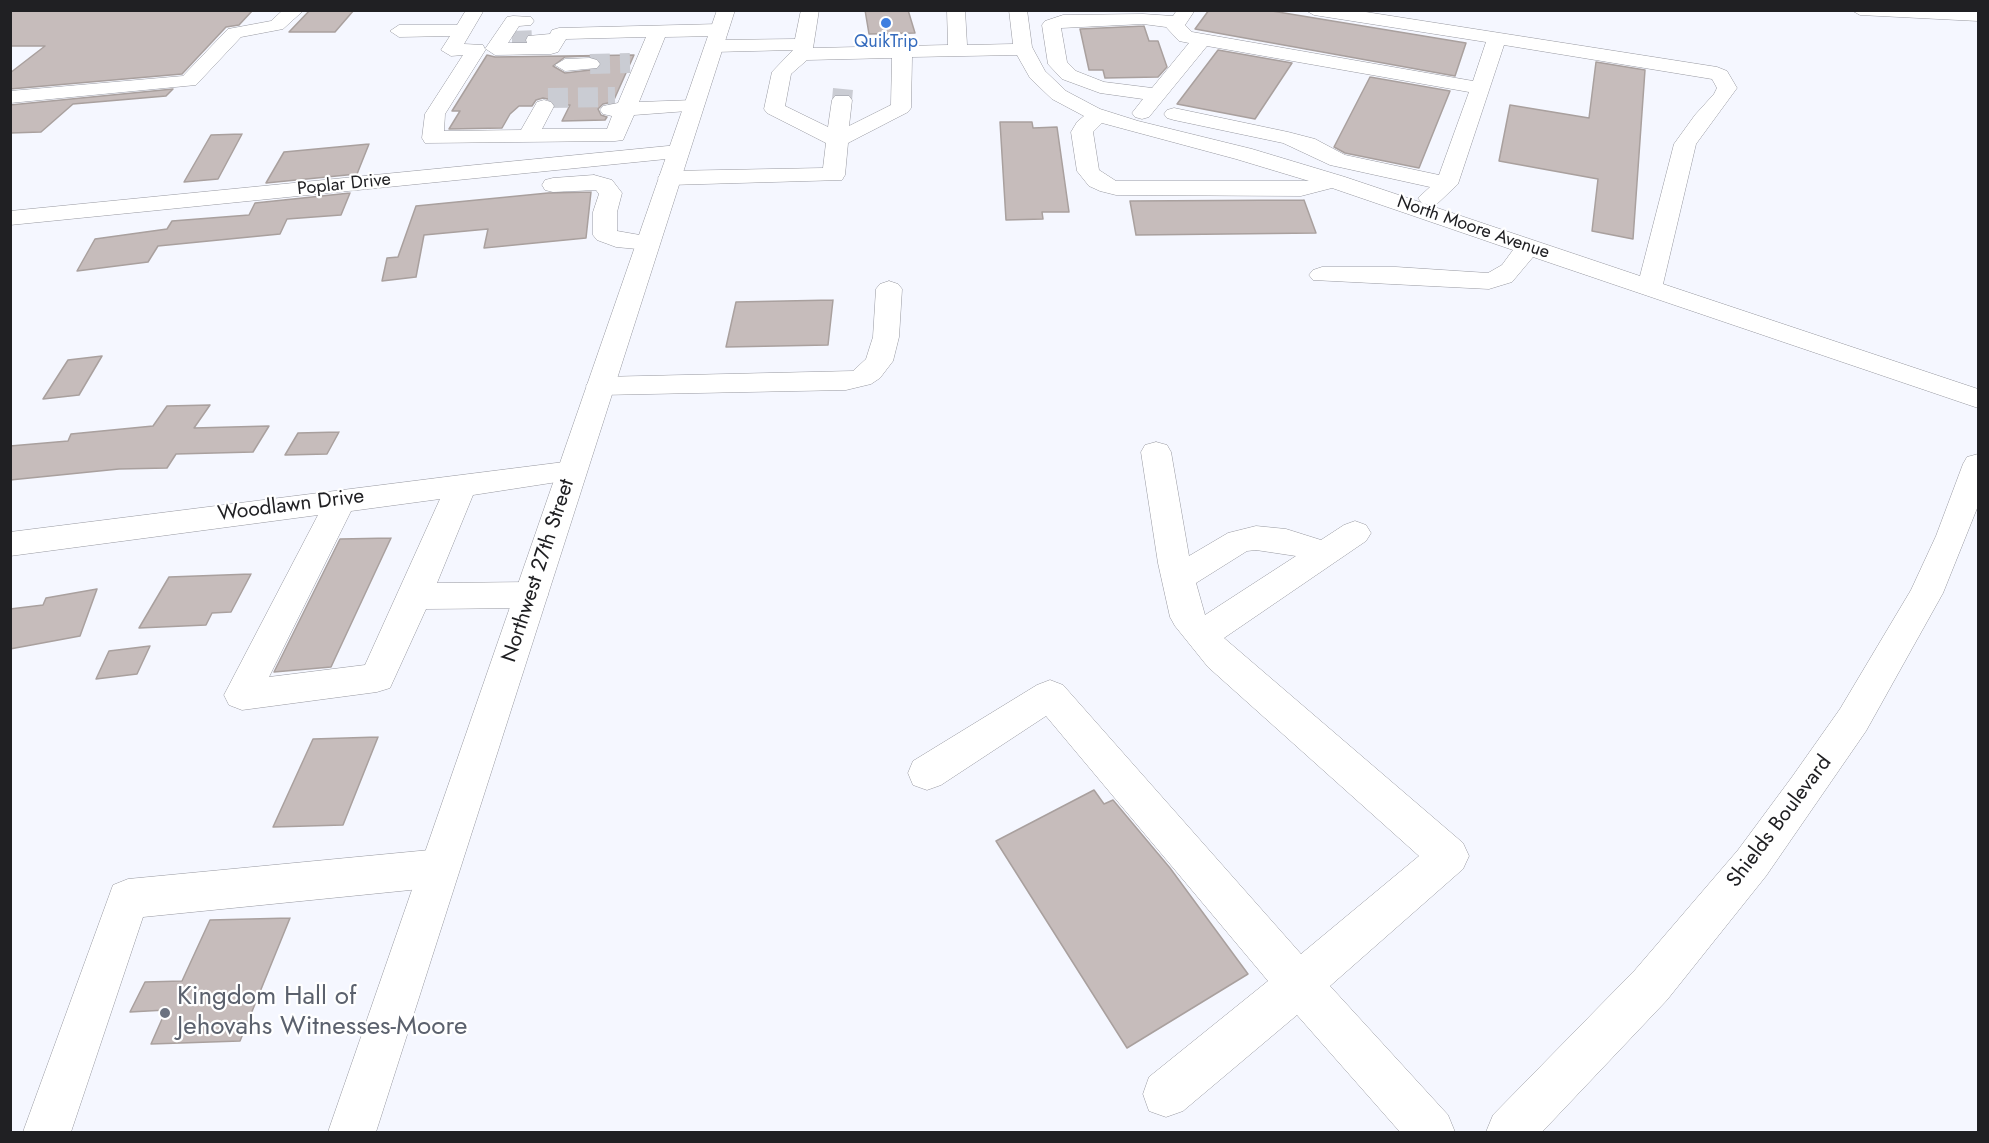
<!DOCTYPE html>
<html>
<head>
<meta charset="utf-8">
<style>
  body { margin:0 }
  #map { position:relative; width:1989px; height:1143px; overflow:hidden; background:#f5f7ff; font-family:Jost,sans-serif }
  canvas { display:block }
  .frame { position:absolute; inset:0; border:12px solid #202023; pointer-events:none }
</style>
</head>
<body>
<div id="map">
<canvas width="1989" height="1143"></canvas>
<div class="frame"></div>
</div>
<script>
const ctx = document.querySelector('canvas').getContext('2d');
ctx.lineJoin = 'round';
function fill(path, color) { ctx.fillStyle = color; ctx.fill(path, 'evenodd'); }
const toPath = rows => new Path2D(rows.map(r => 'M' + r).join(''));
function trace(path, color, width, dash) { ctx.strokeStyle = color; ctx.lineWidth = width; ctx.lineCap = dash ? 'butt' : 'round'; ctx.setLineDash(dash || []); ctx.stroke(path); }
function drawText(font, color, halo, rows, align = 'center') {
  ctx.font = font + ' Jost,sans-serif'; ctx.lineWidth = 4.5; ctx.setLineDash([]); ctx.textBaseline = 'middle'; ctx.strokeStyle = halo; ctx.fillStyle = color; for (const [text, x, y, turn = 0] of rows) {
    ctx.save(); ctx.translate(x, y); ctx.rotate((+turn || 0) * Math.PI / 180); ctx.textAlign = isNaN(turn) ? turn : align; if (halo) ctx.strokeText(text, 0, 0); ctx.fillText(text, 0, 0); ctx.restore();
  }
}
const building = toPath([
  [10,10,253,10,239,25,226,27,182,74,10,89,10,73,45,46,10,46,10,10],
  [310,10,354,10,335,32,289,32,310,10],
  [865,10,908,10,915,33,869,34,865,10],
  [1209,10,1266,10,1466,43,1455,76,1195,29,1209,10],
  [1144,26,1149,41,1158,41,1167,67,1158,77,1105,78,1103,70,1089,70,1080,29,1144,26],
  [1218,50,1292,63,1255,119,1177,104,1218,50],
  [487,55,495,57,634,55,613,102,603,104,598,109,601,115,607,117,605,120,562,121,570,105,556,105,552,100,543,98,536,100,532,106,519,106,510,114,502,128,449,129,460,111,452,111,487,55],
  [590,56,602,63,599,69,565,73,553,66,565,57,590,56],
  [1596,62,1645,70,1633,239,1592,231,1598,179,1499,161,1510,105,1589,118,1596,62],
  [1370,77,1450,91,1419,168,1345,153,1334,147,1370,77],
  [173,89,166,96,73,104,41,132,10,133,10,105,173,89],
  [1000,122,1032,122,1033,128,1057,127,1069,212,1042,212,1043,219,1006,220,1000,122],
  [242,134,218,179,184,182,211,135,242,134],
  [369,144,357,174,266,183,284,152,369,144],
  [591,192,586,238,484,248,488,229,424,235,416,277,382,281,387,258,398,257,416,206,548,193,591,192],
  [350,193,341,215,287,219,280,234,158,246,148,262,77,271,95,239,167,229,172,221,249,215,255,203,350,193],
  [1304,200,1316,233,1136,235,1130,201,1304,200],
  [833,300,828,345,726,347,736,302,833,300],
  [102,356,79,395,43,399,68,360,102,356],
  [210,405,194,428,269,426,253,452,176,454,167,468,119,469,10,480,10,446,68,441,71,434,153,426,167,406,210,405],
  [339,432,327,454,285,455,298,433,339,432],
  [391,538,331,667,274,672,340,539,391,538],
  [251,574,231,612,212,613,206,625,139,628,169,577,251,574],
  [97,589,80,636,10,649,10,609,43,605,46,598,97,589],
  [150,646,137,674,96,679,109,651,150,646],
  [378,737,343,825,273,827,313,739,378,737],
  [1094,790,1104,804,1113,800,1170,868,1248,974,1127,1048,996,841,1094,790],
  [290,918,240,1041,151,1044,166,1010,130,1012,145,982,182,981,210,920,290,918]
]);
fill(building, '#c6bcbb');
trace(building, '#a9a09e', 1.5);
trace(toPath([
  [512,41,535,40],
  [590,64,630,63],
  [548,98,615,97],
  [842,100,843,89]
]), '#caccd3', 20, [20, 10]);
const minor = toPath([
  [283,10,304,10,283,29,241,37,196,85,10,103,10,91,183,76,228,29,271,21,283,10],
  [466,10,484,10,464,44,483,45,485,49,507,17,513,16,531,17,534,21,531,25,519,26,508,43,527,43,526,40,528,36,550,34,552,30,559,28,719,24,728,30,719,36,665,37,639,102,694,100,701,102,704,106,701,110,634,115,623,140,615,141,425,143,422,138,425,114,463,55,451,56,441,50,450,36,399,37,390,31,399,25,457,25,466,10],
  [646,37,618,103,603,106,600,110,603,114,612,116,607,129,542,129,554,106,551,102,544,100,537,102,521,130,444,131,445,114,486,49,495,55,551,54,558,52,566,39,646,37],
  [801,10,819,10,813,48,948,45,947,10,965,10,967,45,1013,44,1009,10,1027,10,1032,47,1045,71,1066,91,1100,109,1138,121,1252,149,1345,177,1640,276,1674,144,1695,115,1714,94,1717,88,1712,79,1504,45,1458,184,1438,203,1430,205,1422,203,1418,198,1430,187,1330,165,1283,143,1174,120,1167,118,1164,114,1167,110,1174,108,1288,132,1315,139,1345,155,1439,175,1469,92,1207,46,1149,117,1142,119,1135,117,1132,113,1143,99,1100,93,1062,79,1048,64,1042,25,1045,21,1063,15,1143,14,1173,16,1177,10,1195,10,1185,25,1192,32,1473,81,1486,42,1314,15,1305,10,1353,10,1717,67,1727,71,1737,88,1696,144,1663,284,1978,389,1978,408,1533,257,1512,282,1489,289,1313,280,1309,275,1313,270,1322,267,1396,267,1488,273,1502,265,1513,250,1332,188,1301,196,1116,195,1100,191,1089,186,1077,171,1071,132,1077,122,1084,116,1052,99,1030,78,1017,55,912,57,911,108,908,112,848,143,845,175,842,180,669,185,661,183,658,178,661,173,669,171,823,168,826,143,767,113,764,109,772,72,793,50,714,52,705,46,714,40,795,39,801,10],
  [1143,24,1166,27,1179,41,1189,43,1152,88,1104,82,1076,71,1067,62,1061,28,1143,24],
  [892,58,891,105,849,126,852,100,849,96,835,96,832,100,828,127,785,106,791,74,807,60,892,58],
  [1102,123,1236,159,1309,181,1116,181,1099,170,1093,132,1102,123],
  [590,58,597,60,600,64,597,68,565,71,555,65,565,59,590,58],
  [678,145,686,147,689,152,686,157,10,225,10,211,678,145],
  [594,175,612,180,622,193,617,212,617,231,657,238,660,243,657,248,648,250,616,247,597,240,593,235,593,212,599,194,596,190,553,192,545,190,542,185,545,180,553,178,594,175],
  [889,281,898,284,902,289,899,337,893,361,880,378,871,384,846,390,600,395,590,392,586,386,590,380,600,377,853,371,866,359,873,337,876,289,880,284,889,281],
  [1156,442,1167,445,1171,452,1189,556,1228,533,1256,526,1286,529,1321,540,1344,525,1355,521,1366,525,1371,533,1366,541,1224,638,1463,843,1469,856,1463,869,1330,986,1448,1115,1455,1132,1400,1132,1297,1015,1183,1111,1166,1117,1149,1111,1143,1094,1149,1077,1268,981,1046,716,941,785,927,790,913,785,908,773,913,761,1037,685,1050,680,1063,685,1301,954,1419,856,1208,667,1175,626,1170,617,1158,563,1141,452,1145,445,1156,442],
  [1256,550,1296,556,1205,615,1196,583,1247,551,1256,550],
  [572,461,583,464,587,471,583,478,473,495,437,583,531,582,543,586,548,595,543,604,531,608,426,609,390,688,377,692,242,710,229,705,224,695,318,515,10,556,10,532,572,461],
  [440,499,365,665,269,677,351,511,440,499],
  [440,849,454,855,460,868,454,881,440,887,143,917,71,1132,23,1132,113,885,128,879,440,849]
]);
const major = toPath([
  [717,10,735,10,376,1132,328,1132,717,10],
  [1851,10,1978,11,1978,21,1860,15,1851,10],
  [1978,454,1978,506,1943,593,1866,731,1766,876,1667,1000,1542,1132,1486,1132,1493,1115,1635,970,1738,850,1792,777,1840,709,1911,590,1936,536,1963,464,1967,457,1978,454]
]);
trace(minor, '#9798a0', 1);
trace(major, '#9798a0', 1);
fill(minor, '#fff');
fill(major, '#fff');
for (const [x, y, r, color] of [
  [886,23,6,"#3f7fe0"],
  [165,1013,6,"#6b7280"]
]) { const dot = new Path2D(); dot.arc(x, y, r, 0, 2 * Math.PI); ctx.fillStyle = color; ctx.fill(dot); trace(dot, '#fff', 2); }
drawText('18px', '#366cbe', '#fff', [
  ["QuikTrip",886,43]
]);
drawText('18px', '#202023', '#fff', [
  ["Poplar Drive",344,185,-6],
  ["North Moore Avenue",1473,228,19]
]);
drawText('21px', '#202023', '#fff', [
  ["Woodlawn Drive",291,506,-7],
  ["Northwest 27th Street",539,571,-72],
  ["Shields Boulevard",1780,822,-53]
]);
drawText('26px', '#5b616d', '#fff', [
  ["Kingdom Hall of",177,998],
  ["Jehovahs Witnesses-Moore",177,1028]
], 'left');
</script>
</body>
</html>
